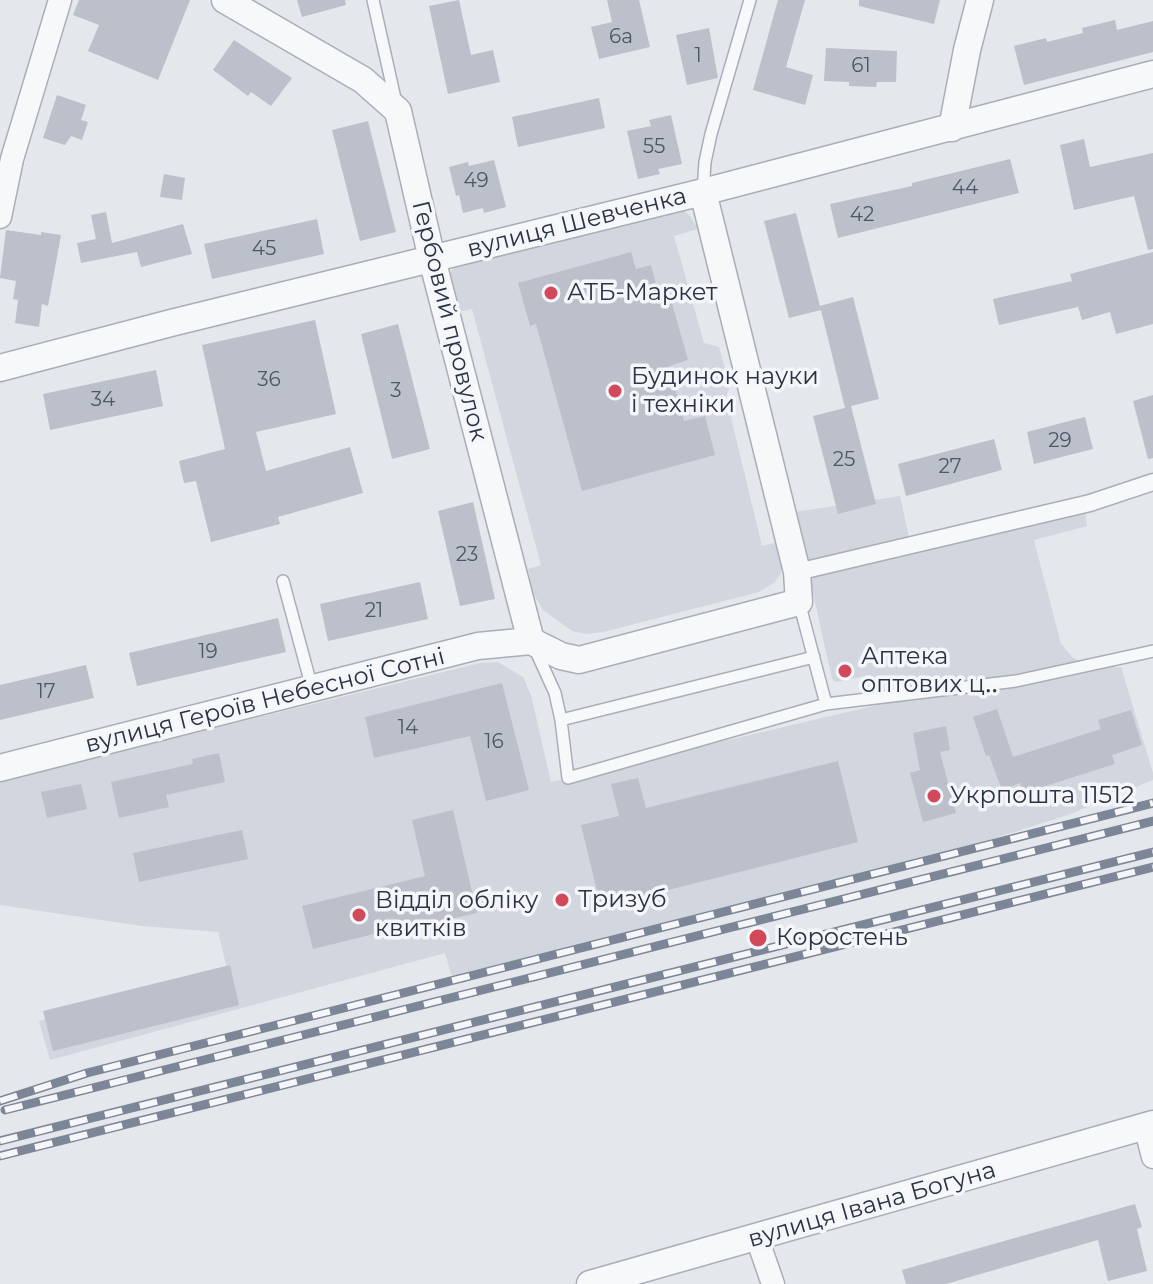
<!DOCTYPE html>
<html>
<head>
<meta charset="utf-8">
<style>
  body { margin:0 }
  canvas { display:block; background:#e4e7ec }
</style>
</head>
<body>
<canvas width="1153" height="1284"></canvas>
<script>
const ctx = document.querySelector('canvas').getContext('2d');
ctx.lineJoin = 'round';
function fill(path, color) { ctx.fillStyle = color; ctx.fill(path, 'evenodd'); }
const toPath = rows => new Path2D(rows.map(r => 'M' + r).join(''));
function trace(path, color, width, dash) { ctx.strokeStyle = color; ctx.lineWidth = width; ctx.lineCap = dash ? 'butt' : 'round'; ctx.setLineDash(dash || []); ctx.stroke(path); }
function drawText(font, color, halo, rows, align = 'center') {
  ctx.font = font + ' Montserrat,sans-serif'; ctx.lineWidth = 7; ctx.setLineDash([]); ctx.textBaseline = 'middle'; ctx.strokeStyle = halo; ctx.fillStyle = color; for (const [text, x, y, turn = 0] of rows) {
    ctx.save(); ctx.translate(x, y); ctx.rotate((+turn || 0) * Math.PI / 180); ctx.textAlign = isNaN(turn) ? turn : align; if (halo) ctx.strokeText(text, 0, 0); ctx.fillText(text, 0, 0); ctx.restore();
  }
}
fill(toPath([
  [683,210,690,216,698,229,674,236,704,343,719,347,730,387,726,397,762,546,778,542,783,562,781,573,775,582,759,592,603,632,586,634,572,631,543,610,533,593,528,569,541,565,472,309,459,312,450,272,456,266],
  [900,496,910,542,1084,505,1087,526,1034,540,1061,644,1073,658,1093,667,1121,667,1153,773,1153,780,1068,815,970,846,452,977,445,953,50,1060,39,1021,227,969,218,932,142,926,0,905,0,781,480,663,498,662,523,677,531,695,551,782,877,705,870,675,836,682,832,679,795,512]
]), '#d2d6de');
fill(toPath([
  [79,0,190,0,158,80,88,51,99,25,73,15],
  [297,0,345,0,346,5,302,17],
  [459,0,471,55,493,50,500,82,448,94,429,6],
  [607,0,639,0,650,47,599,59,591,27,612,22],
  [778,0,805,0,786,67,813,75,805,105,753,90],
  [859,0,940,0,934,24,859,6],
  [1115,20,1117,30,1153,21,1153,52,1024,85,1014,46,1046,38,1047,42,1083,33,1082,28],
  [709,28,718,78,687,85,676,35],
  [234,40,292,78,271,106,251,92,248,96,213,70],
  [826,48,897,51,896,82,877,82,876,87,849,86,849,82,824,81],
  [57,95,86,105,81,120,88,122,82,140,71,136,65,145,43,138],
  [599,98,605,128,518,147,512,117],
  [671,115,682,164,658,169,660,174,638,179,627,131,651,126,649,120],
  [368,121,396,232,360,241,332,130],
  [1084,139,1090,167,1153,153,1153,249,1148,250,1134,196,1074,210,1060,145],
  [1010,159,1019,193,838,238,830,204,912,186,912,183],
  [494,160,506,207,484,213,483,208,463,213,459,195,456,196,449,167,468,162,469,166],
  [164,174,185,178,182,200,160,197],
  [106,212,112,243,183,224,192,254,141,267,137,252,81,263,77,243,96,239,91,215],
  [796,213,821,310,789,318,764,221],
  [317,219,324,254,212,279,204,244],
  [6,230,41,235,41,232,61,235,48,306,42,304,39,327,15,323,18,300,13,299,16,281,0,278],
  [631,252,636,269,651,265,659,296,669,293,688,360,669,366,684,421,705,416,715,455,582,491,536,324,530,326,518,283],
  [1153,252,1153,324,1116,334,1110,312,1082,320,1078,307,999,325,993,299,1072,281,1070,274],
  [853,297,879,399,851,406,876,504,838,514,813,416,845,408,820,306],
  [315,320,336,414,256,432,266,471,350,447,363,493,278,517,280,524,211,542,196,481,184,483,179,461,225,449,202,345],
  [398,324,430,449,392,459,361,334],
  [156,370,163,406,50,430,43,394],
  [1153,395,1153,458,1148,459,1133,401],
  [1085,417,1093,449,1034,464,1027,432],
  [994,439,1002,470,906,496,898,464],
  [473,502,495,599,460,606,438,511],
  [420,582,428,619,328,641,320,604],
  [278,618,286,652,137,686,129,653],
  [86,665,94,698,0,720,0,685],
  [502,683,529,790,486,801,470,736,374,758,365,717],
  [997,709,1013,757,1101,729,1098,720,1131,710,1142,745,1112,755,1115,764,1023,793,1020,783,1002,790,989,755,986,756,973,717],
  [946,726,950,750,940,752,956,813,923,822,910,773,920,770,913,733],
  [219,753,225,782,166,795,169,807,119,818,111,782,193,764,192,759],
  [838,761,858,842,601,907,581,825,619,816,611,784,638,778,646,808],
  [81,784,87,809,47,818,41,792],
  [453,810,477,913,436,922,435,919,313,949,302,906,425,876,412,820],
  [242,830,248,859,139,882,133,853],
  [230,965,239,1005,53,1051,43,1011],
  [1135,1204,1142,1227,1137,1229,1147,1271,1108,1281,1098,1240,946,1284,906,1284,902,1270]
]), '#bbc0ca');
const service = toPath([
  [373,0,396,103],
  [703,192,705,162,711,134,750,0],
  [283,581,312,688],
  [535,649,555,693,561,720,568,778,826,704,799,602],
  [826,704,1016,681,1153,651],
  [561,720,814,657]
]);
const pedestrian = toPath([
  [797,572,1090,503,1153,482]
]);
const minor = toPath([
  [0,217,12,159,60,0],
  [1145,1126,1153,1157],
  [757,1238,773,1284]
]);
const tertiary = toPath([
  [225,0,363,80,398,111,432,259,531,641],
  [952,128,967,50,980,0],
  [0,368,171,323,703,192,1153,74],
  [531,641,561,656,579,660,799,602,797,572,703,192],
  [0,768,478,646,531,641],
  [590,1284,1153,1124]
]);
trace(service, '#a9aeb7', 14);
trace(pedestrian, '#a9aeb7', 19);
trace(minor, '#a9aeb7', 25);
trace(tertiary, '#a9aeb7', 29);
trace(service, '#f7f8fa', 11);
trace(pedestrian, '#f7f8fa', 16);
trace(minor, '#f7f8fa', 22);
trace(tertiary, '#f7f8fa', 26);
const rail = toPath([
  [0,1101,87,1073,1153,803],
  [5,1110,1153,821],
  [0,1141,1153,852],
  [0,1156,1153,867]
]);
trace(rail, '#7d8696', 9);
trace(rail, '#f4f6f9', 6, [18]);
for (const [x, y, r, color] of [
  [551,293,8,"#d1495b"],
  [615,391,8,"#d1495b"],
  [845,671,8,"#d1495b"],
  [934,796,8,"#d1495b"],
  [562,900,8,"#d1495b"],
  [359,915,8,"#d1495b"],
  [758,938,10,"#d1495b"]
]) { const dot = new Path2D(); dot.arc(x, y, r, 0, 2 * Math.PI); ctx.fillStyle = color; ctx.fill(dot); trace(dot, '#f4f6f9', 3); }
drawText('20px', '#4f5766', null, [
  ["6а",621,37],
  ["1",698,56],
  ["61",861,66],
  ["55",654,147],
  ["49",476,181],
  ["44",965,188],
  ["42",862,215],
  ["45",264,249],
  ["36",269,380],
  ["3",396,391],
  ["34",103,400],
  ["29",1060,441],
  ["25",844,460],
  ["27",950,467],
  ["23",467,555],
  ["21",374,611],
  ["19",208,652],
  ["17",46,692],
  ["14",408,728],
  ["16",494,742]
]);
drawText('24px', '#2b3445', '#f4f6f9', [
  ["вулиця Шевченка",577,223,-14],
  ["Гербовий провулок",449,321,76],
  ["вулиця Героїв Небесної Сотні",265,701,-14],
  ["вулиця Івана Богуна",872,1205,-16]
]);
drawText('24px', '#2b3445', '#f4f6f9', [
  ["АТБ-Маркет",567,293],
  ["Будинок науки",631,377],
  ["і техніки",631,405],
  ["Аптека",861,657],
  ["оптових ц‥",861,685],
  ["Укрпошта 11512",950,796],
  ["Тризуб",578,900],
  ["Відділ обліку",375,901],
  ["квитків",375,929],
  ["Коростень",776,938]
], 'left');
</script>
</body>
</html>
